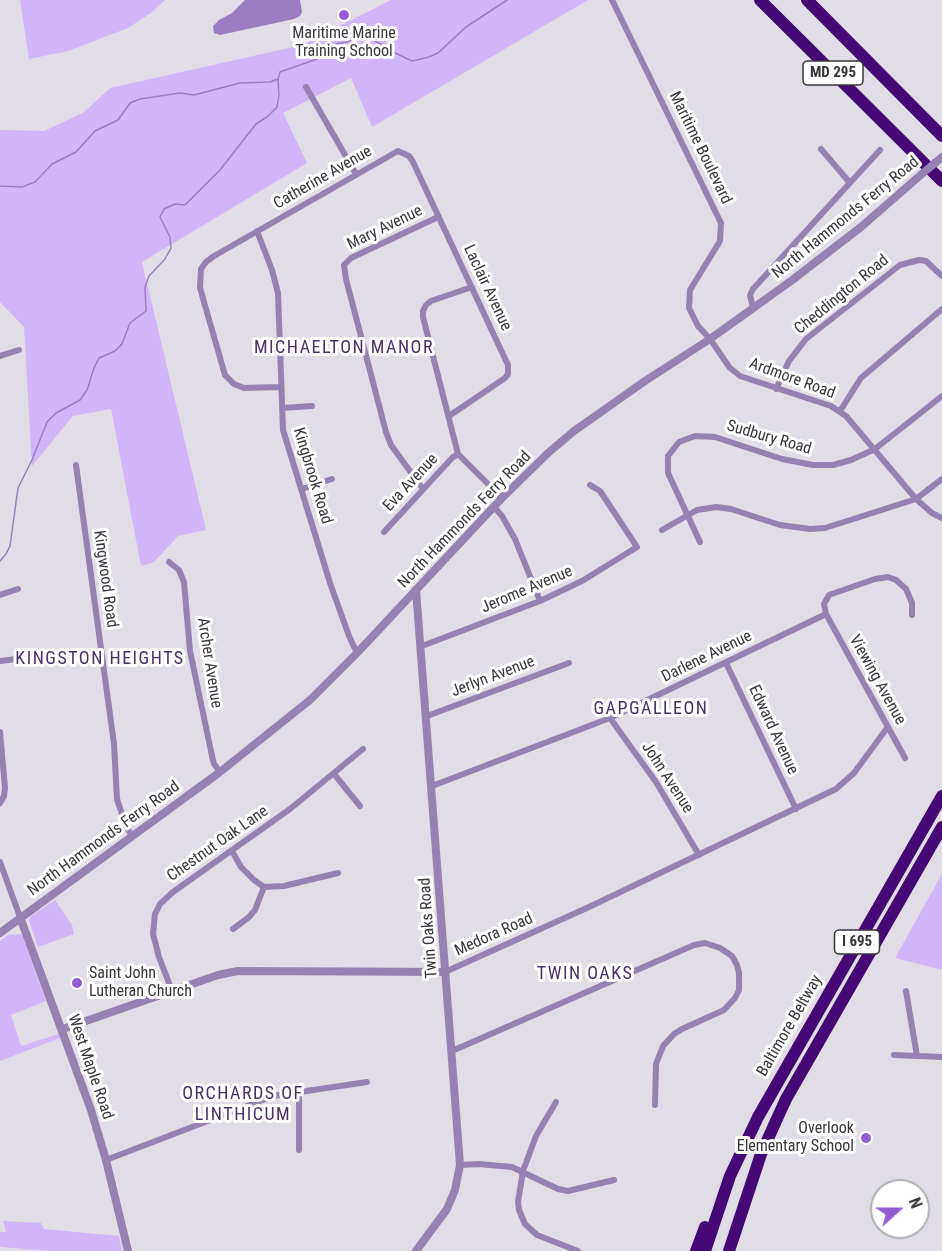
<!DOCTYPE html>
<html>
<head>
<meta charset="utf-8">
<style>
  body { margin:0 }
  #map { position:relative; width:942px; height:1251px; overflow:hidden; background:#e0dde6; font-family:"Roboto Condensed",sans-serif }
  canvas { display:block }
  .north { position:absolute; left:870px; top:1179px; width:60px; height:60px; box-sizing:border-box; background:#fff; border:2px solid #afaeb0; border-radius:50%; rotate:69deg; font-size:16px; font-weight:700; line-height:24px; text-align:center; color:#373539 }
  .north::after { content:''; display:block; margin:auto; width:21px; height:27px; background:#945cd4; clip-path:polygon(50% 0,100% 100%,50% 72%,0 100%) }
</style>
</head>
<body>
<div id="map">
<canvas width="942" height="1251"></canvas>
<div class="north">N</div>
</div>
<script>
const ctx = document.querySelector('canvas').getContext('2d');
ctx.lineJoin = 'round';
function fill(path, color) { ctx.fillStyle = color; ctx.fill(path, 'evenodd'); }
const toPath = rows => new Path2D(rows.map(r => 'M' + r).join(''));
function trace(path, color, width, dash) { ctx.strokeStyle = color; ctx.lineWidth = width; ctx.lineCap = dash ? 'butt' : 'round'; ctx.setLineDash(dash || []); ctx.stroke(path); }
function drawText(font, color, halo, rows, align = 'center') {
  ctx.font = font + ' "Roboto Condensed",sans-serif'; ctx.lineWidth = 6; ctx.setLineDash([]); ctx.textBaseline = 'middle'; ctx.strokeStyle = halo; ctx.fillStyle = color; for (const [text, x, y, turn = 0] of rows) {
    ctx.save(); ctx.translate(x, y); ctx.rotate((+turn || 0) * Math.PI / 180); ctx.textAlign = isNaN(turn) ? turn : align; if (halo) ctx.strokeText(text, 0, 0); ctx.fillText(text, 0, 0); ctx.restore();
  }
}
fill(toPath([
  [20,0,165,0,151,13,128,28,68,51,29,59],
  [391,0,588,0,372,127,351,78,283,113,307,163,142,262,206,530,178,536,154,562,141,566,111,409,73,416,32,466,24,327,0,302,0,130,44,131,83,113,110,88,302,45],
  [942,874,942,970,895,958],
  [55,900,72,925,74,934,38,947,29,921,30,917],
  [22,934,46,1001,11,1015,21,1046,59,1034,60,1038,0,1061,0,941,8,935],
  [3,1221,41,1223,44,1229,119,1236,122,1251,49,1251,0,1247,0,1232,6,1232]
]), '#d0b6f8');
fill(toPath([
  [245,0,300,0,302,12,300,16,294,19,220,35,214,33,213,26,219,20,232,13]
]), '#9a7ec1');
trace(toPath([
  [0,186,22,187,35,182,52,164,76,152,95,131,118,120,130,103,140,99,180,93,194,95,240,83,270,82,278,79],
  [0,561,6,554,10,546,18,488,32,460,47,422,56,413,80,400,87,390,94,368,99,358,115,351,122,344,130,323,146,311,145,287,149,276,165,259,171,248,170,237,160,217,164,209,175,204,185,205,220,170,256,124,267,117,277,107,279,95,278,79,280,72,317,59,336,44,357,40,374,40,391,51,412,61,429,57,438,53,466,27,507,0]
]), '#9a7ec1', 1.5);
trace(toPath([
  [612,0,721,223,720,241,690,290,689,308,698,326,710,339,730,368,740,376,831,406,846,416,916,499,932,513,942,518],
  [306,87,356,174],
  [821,149,850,183],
  [257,231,272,270,278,293,283,430,330,583,349,636,357,653],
  [472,287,431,301,426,305,423,311,423,317,458,454,502,498],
  [753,308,750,295,753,289,880,150],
  [0,356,19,350],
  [280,387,244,388,234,384,225,375,200,288,201,269,206,262,214,256,398,151,409,156,413,162,508,365,508,374,505,378,449,416],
  [776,389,789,361,806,339,900,265,919,260,926,261,942,276],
  [282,408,312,406],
  [840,411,861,378,942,309],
  [76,465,114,744,117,799,126,826,132,836],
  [302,489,332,479],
  [423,489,391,445,386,432,346,279,344,265,351,258,438,217],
  [494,507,502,516,515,539,540,601],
  [662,530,697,510,716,507,731,509,780,525,810,529,825,528,916,499,942,479],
  [384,532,452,458,458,454],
  [700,542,668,473,668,456,679,442,695,436,715,437,782,459,813,465,833,465,851,460,875,449,942,396],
  [169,562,179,570,184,582,190,651,212,756,214,764,220,772],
  [0,595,18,589],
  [422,646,540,601,582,581,637,547,600,491,590,485],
  [0,661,17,659],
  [726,663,796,809],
  [427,716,569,663],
  [610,718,656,782,699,855],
  [0,732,5,788,4,796,0,803],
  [905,758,826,614,824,604,829,595,875,579,888,577,896,580,906,589,912,603,912,615],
  [334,774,360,806],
  [432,786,610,718,826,614],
  [232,851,241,867,254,880,264,887,284,886,338,873],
  [0,862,20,917],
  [233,929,249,917,255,910,264,887],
  [445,972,589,907,836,789,854,773,887,728],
  [172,991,159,957,153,934,155,914,160,904,173,892,290,809,363,749],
  [906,991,917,1056],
  [452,1051,694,945,705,943,720,948,732,956,737,965,739,973,739,990,735,998,724,1010,682,1029,674,1034,663,1046,656,1064,655,1105],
  [894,1055,942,1057],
  [556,1102,536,1136,523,1171,518,1202,519,1210,525,1224,537,1235,578,1251],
  [299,1150,299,1092],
  [106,1160,273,1096,367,1082],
  [460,1165,479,1164,512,1167,558,1189,568,1191,614,1180]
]), '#9582b2', 6);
trace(toPath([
  [935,163,942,157],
  [20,917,91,1110,106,1160,128,1251],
  [0,933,220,772,310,700,357,653,502,498,548,453,574,431,645,381,710,339,791,281,861,227,923,173],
  [63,1029,218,975,238,971,445,972],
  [416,1251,447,1209,455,1190,460,1165,416,590]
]), '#9582b2', 8);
trace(toPath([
  [760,0,942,181],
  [807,0,942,136],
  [696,1251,705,1227],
  [705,1251,730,1176,758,1117,942,796],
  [729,1251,761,1154,786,1099,942,827]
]), '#460875', 12);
trace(toPath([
  [923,173,935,163]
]), '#9582b2', 8);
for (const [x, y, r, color] of [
  [344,15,6,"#945cd4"],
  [77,983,6,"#945cd4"],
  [866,1138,6,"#945cd4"]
]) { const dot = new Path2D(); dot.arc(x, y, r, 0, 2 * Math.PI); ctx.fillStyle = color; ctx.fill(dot); trace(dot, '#fff', 2); }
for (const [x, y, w] of [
  [833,73,60],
  [857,942,45]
]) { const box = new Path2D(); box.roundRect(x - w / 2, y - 12, w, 24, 4.5); ctx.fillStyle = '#fff'; ctx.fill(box); trace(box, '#373539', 1.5); }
drawText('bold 15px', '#373539', null, [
  ["MD 295",833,73],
  ["I 695",857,942]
]);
drawText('16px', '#373539', '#fff', [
  ["Maritime Marine",344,34],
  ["Training School",344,52],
  ["Saint John",89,974,"left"],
  ["Lutheran Church",89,992,"left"],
  ["Overlook",854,1129,"right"],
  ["Elementary School",854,1147,"right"]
]);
drawText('16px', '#373539', '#fff', [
  ["Maritime Boulevard",700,148,64],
  ["Catherine Avenue",323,178,-30],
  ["North Hammonds Ferry Road",846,218,-39],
  ["Mary Avenue",385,228,-26],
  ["Laclair Avenue",487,288,65],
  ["Cheddington Road",842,295,-39],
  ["Ardmore Road",792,379,20],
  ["Sudbury Road",769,438,16],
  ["Kingbrook Road",312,476,73],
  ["Eva Avenue",411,483,-47],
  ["North Hammonds Ferry Road",465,520,-46],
  ["Kingwood Road",105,579,82],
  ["Jerome Avenue",527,590,-23],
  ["Darlene Avenue",707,657,-26],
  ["Archer Avenue",209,663,81],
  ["Jerlyn Avenue",493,677,-21],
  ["Viewing Avenue",877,680,61],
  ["Edward Avenue",773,730,65],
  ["John Avenue",667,778,57],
  ["North Hammonds Ferry Road",104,839,-36],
  ["Chestnut Oak Lane",218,844,-35],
  ["Twin Oaks Road",429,928,-94],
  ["Medora Road",494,935,-24],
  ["Baltimore Beltway",790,1026,-60],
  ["West Maple Road",90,1067,71]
]);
ctx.letterSpacing = '1.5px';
drawText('18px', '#4a306a', '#fff', [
  ["MICHAELTON MANOR",344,348],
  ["KINGSTON HEIGHTS",100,659],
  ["GAPGALLEON",651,709],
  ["TWIN OAKS",585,974],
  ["ORCHARDS OF",243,1094],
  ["LINTHICUM",243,1115]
]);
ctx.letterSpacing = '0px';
</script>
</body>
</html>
